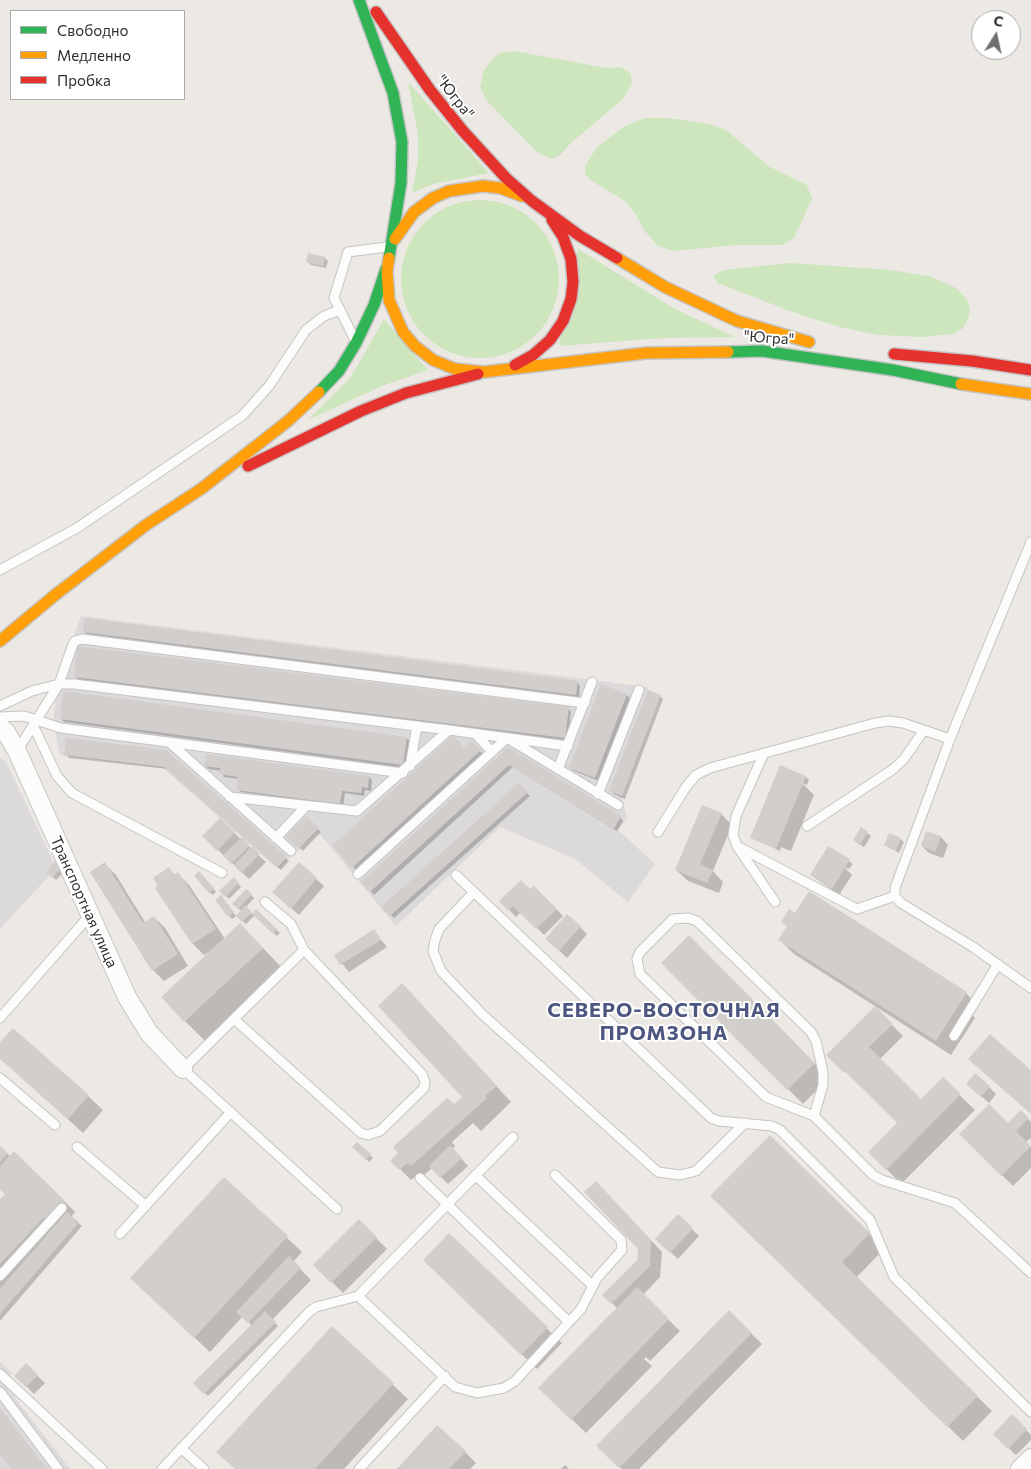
<!DOCTYPE html>
<html>
<head>
<meta charset="utf-8">
<style>
  body { margin:0 }
  #map { position:relative; width:1031px; height:1469px; overflow:hidden; background:#ece8e4; font-family:Commissioner,sans-serif }
  canvas { display:block }
  .legend { position:absolute; left:10px; top:10px; width:175px; height:90px; box-sizing:border-box; background:#fff; border:1px solid #ababab; margin:0; padding:6px 9px; list-style:none; font-size:15px; color:#2e2e2e }
  .legend li { display:flex; align-items:center; gap:10px; height:25px }
  .legend b { width:25px; border:1px solid #ababab }
  .north { position:absolute; left:971px; top:10px; width:50px; height:50px; box-sizing:border-box; background:#fff; border:1px solid #ababab; border-radius:50%; rotate:10deg; font-size:14px; font-weight:700; line-height:20px; text-align:center; color:#2e2e2e }
  .north::after { content:''; display:block; margin:auto; width:18px; height:22px; background:#706f6e; clip-path:polygon(50% 0,100% 100%,50% 72%,0 100%) }
</style>
</head>
<body>
<div id="map">
<canvas width="1031" height="1469"></canvas>
<ul class="legend">
<li><b style="height:6px;background:#30b455"></b>Свободно</li>
<li><b style="height:6px;background:#ff9f0a"></b>Медленно</li>
<li><b style="height:6px;background:#e5322d"></b>Пробка</li>
</ul>
<div class="north">С</div>
</div>
<script>
const ctx = document.querySelector('canvas').getContext('2d');
ctx.lineJoin = 'round';
function fill(path, color) { ctx.fillStyle = color; ctx.fill(path, 'evenodd'); }
const toPath = rows => new Path2D(rows.map(r => 'M' + r).join(''));
function trace(path, color, width, dash) { ctx.strokeStyle = color; ctx.lineWidth = width; ctx.lineCap = dash ? 'butt' : 'round'; ctx.setLineDash(dash || []); ctx.stroke(path); }
function drawText(font, color, halo, rows, align = 'center') {
  ctx.font = font + ' Commissioner,sans-serif'; ctx.lineWidth = 4; ctx.setLineDash([]); ctx.textBaseline = 'middle'; ctx.strokeStyle = halo; ctx.fillStyle = color; for (const [text, x, y, turn = 0] of rows) {
    ctx.save(); ctx.translate(x, y); ctx.rotate((+turn || 0) * Math.PI / 180); ctx.textAlign = isNaN(turn) ? turn : align; if (halo) ctx.strokeText(text, 0, 0); ctx.fillText(text, 0, 0); ctx.restore();
  }
}
fill(toPath([
  [81,616,648,687,648,690,661,695,622,796,627,819,618,830,655,864,628,902,575,859,500,827,396,926,318,832,278,869,163,768,60,755,53,721,58,683],
  [0,758,6,762,53,861,46,872,50,875,0,929],
  [0,1362,12,1373,10,1376,15,1381,15,1398,70,1469,0,1469]
]), '#dcd9db');
fill(toPath([
  [515,51,606,68,621,67,631,74,632,84,623,99,571,143,560,155,552,159,537,152,487,101,480,87,484,70,491,61,500,53],
  [408,83,411,85,489,173,433,184,412,193,418,160,418,134],
  [645,118,668,118,710,124,726,130,770,167,807,185,812,199,794,238,782,245,736,245,673,251,657,245,644,230,637,216,625,201,592,181,585,174,585,166,597,147,625,126],
  '401 279a79 79 0 1 1 158 0a79 79 0 1 1-158 0Z',
  [578,249,675,309,735,337,664,338,559,346],
  [791,263,891,270,929,276,956,288,967,299,970,310,968,319,963,328,954,334,921,337,878,335,839,327,787,310,718,283,713,276,723,270],
  [384,319,428,370,382,386,308,420,351,377]
]), '#cee6be');
fill(toPath([
  [325,258,328,261,326,268,311,265,308,262],
  [84,631,577,682,580,686,579,698,87,634],
  [75,676,568,708,571,712,568,741,78,680],
  [627,695,630,698,599,781,574,771,571,768],
  [660,696,663,699,625,799,614,794,611,791],
  [61,718,406,738,410,741,406,768,64,722],
  [472,743,483,754,356,870,334,846],
  [508,749,620,817,623,821,617,831,513,767,374,895,362,882],
  [166,751,289,861,281,870,168,769,69,758,66,754],
  [206,766,369,777,372,780,371,791,365,790,364,796,345,793,343,806,241,792,238,789,239,779,224,777,221,771,209,769],
  [781,767,806,777,809,780,807,785,802,783,814,795,791,851,781,847,780,851,751,837],
  [519,785,530,796,394,918,383,907],
  [721,814,732,825,713,871,723,882,719,893,688,881,676,870],
  [306,818,321,832,303,851,288,837],
  [220,820,266,862,249,879,203,836],
  [861,829,871,836,864,847,857,843],
  [927,832,941,837,948,845,943,858,929,853,922,846],
  [900,839,904,842,899,853,885,845],
  [828,847,853,864,849,869,844,867,852,875,839,895,811,875],
  [54,862,64,872,56,880,47,872],
  [105,864,116,875,145,922,154,917,165,928,188,966,164,981,153,970],
  [299,864,324,886,299,915,281,899],
  [169,869,175,875,178,874,189,885,225,939,262,947,284,970,207,1043,185,1021,212,950,204,955,193,944,156,888],
  [202,876,216,892,213,895,209,892],
  [234,879,241,887,229,899,221,891],
  [534,887,563,916,544,935,521,912,516,917,501,901,530,891],
  [247,891,254,898,246,907,253,915,256,911,280,933,277,936,255,915,246,924,237,916,241,911,234,904],
  [809,893,966,993,977,1005,971,1014,975,1018,951,1055,794,954,779,939,788,927,782,922,795,915],
  [224,900,236,916,232,919,229,916],
  [580,927,587,934,567,958,547,939],
  [374,931,387,947,349,972,335,955],
  [689,937,829,1078,803,1104,663,963],
  [417,1000,511,1102,481,1131,473,1123,452,1142,455,1146,452,1149,468,1166,448,1184,432,1168,423,1176,419,1173,411,1180,400,1169,464,1097],
  [875,1008,903,1036,880,1059,921,1101,943,1079,975,1110,901,1184,870,1152,899,1123,828,1055],
  [0,1044,88,1096,103,1110,83,1133,0,1058],
  [989,1087,996,1094,989,1103,975,1091],
  [1021,1112,1031,1122,1031,1138,1026,1142,1031,1147,1031,1168,1013,1186,961,1134,1008,1125],
  [770,1137,884,1249,856,1278,992,1411,963,1441,712,1196],
  [357,1143,373,1158,369,1162,354,1147],
  [0,1148,53,1190,75,1212,71,1217,82,1226,0,1321,0,1201,6,1194,0,1189],
  [224,1179,302,1252,293,1262,311,1280,272,1320,278,1326,208,1396,195,1383,252,1326,243,1316,210,1352,147,1293],
  [607,1194,662,1252,660,1277,643,1295,680,1331,650,1361,646,1357,644,1359,652,1366,586,1433,540,1388,618,1309,604,1295,638,1260,639,1248],
  [678,1216,699,1236,678,1259,657,1239],
  [359,1221,387,1249,343,1293,315,1265],
  [449,1234,562,1343,537,1369,439,1275],
  [729,1312,762,1344,639,1469,622,1469,598,1446],
  [332,1328,408,1399,344,1469,235,1469],
  [26,1365,45,1383,34,1394,16,1376],
  [1012,1416,1031,1435,1031,1440,1016,1455,994,1434],
  [465,1452,476,1463,470,1469,398,1469],
  [565,1465,569,1469,561,1469]
]), '#0003');
fill(toPath([
  [308,253,325,257,323,266,306,262],
  [85,618,578,681,576,695,83,632],
  [77,646,569,707,565,738,74,677],
  [601,684,627,694,595,778,569,768],
  [648,690,661,695,622,796,609,791],
  [63,691,407,737,403,765,60,719],
  [453,735,464,748,472,741,481,750,352,868,332,846],
  [66,738,166,750,287,857,278,867,164,767,64,755],
  [508,747,621,816,614,829,509,765,370,892,361,882],
  [206,754,369,776,368,788,362,787,361,793,342,791,340,804,236,790,238,777,219,774,220,768,205,766],
  [780,765,806,776,776,849,750,838],
  [519,783,528,792,390,916,381,907],
  [702,805,722,813,700,864,713,870,707,883,675,870],
  [306,816,319,828,299,849,286,837],
  [220,818,235,832,217,851,202,836],
  [861,827,868,832,860,845,853,840],
  [926,831,941,836,935,852,921,846],
  [889,833,901,838,896,851,884,845],
  [242,837,250,845,231,864,223,855],
  [252,846,260,854,241,873,234,865],
  [828,846,850,859,832,889,810,875],
  [54,861,61,868,52,878,46,872],
  [105,862,143,923,154,916,178,954,152,971,90,872],
  [299,862,317,878,291,909,272,892],
  [169,867,174,875,178,872,216,929,192,944,155,888,158,886,153,878],
  [199,871,214,888,209,893,194,876],
  [234,877,239,883,225,897,219,891],
  [521,880,530,889,534,886,557,909,536,929,513,906,508,911,499,901],
  [246,889,252,894,238,909,232,904],
  [809,891,967,992,936,1041,778,940,787,926,781,922,789,909,795,913],
  [221,895,234,912,228,917,215,900],
  [245,905,252,912,242,922,236,916],
  [256,909,277,929,273,934,252,914],
  [567,914,581,926,559,951,545,939],
  [240,923,263,948,184,1022,161,997],
  [374,929,381,940,340,965,334,955],
  [689,935,815,1063,787,1090,661,963],
  [402,983,497,1086,485,1096,487,1098,411,1166,407,1163,399,1170,390,1161,398,1153,393,1147,447,1098,454,1104,462,1097,378,1006],
  [875,1006,893,1024,869,1047,921,1099,943,1077,961,1094,886,1170,868,1152,897,1123,845,1071,844,1073,826,1055],
  [13,1028,89,1095,68,1119,0,1059,0,1042],
  [990,1034,1031,1070,1031,1114,968,1059],
  [975,1073,990,1086,981,1097,966,1084],
  [989,1104,1008,1123,1021,1110,1029,1118,1016,1131,1031,1146,1001,1176,959,1134],
  [770,1135,870,1233,842,1262,978,1396,947,1427,710,1196],
  [357,1142,371,1154,366,1160,352,1147],
  [450,1145,462,1158,440,1178,429,1166],
  [0,1146,8,1153,0,1162],
  [14,1151,65,1201,47,1220,44,1217,0,1264,0,1199,5,1194,0,1190,0,1166],
  [224,1177,288,1236,194,1338,130,1278],
  [596,1181,651,1240,650,1266,611,1304,602,1295,637,1260,638,1249,584,1192],
  [67,1212,79,1222,0,1314,0,1289],
  [678,1214,693,1228,670,1253,655,1239],
  [359,1219,377,1237,331,1283,313,1265],
  [449,1233,548,1327,521,1355,423,1260],
  [289,1256,301,1268,248,1323,236,1312],
  [637,1287,669,1319,571,1420,538,1388],
  [729,1310,752,1333,619,1468,596,1446],
  [265,1311,276,1322,204,1394,193,1383],
  [332,1326,394,1383,315,1469,235,1469,216,1452],
  [26,1363,38,1375,26,1387,14,1376],
  [0,1408,47,1469,12,1469,0,1454],
  [1012,1414,1027,1429,1008,1449,993,1434],
  [437,1425,466,1451,449,1469,397,1469]
]), '#d1cecb');
const lane = toPath([
  [354,338,334,298,348,252,387,247],
  [1031,542,950,739,895,888,895,896,901,903,973,947,1031,988],
  [0,570,77,528,242,416,269,386,306,330,324,316,340,310],
  [0,706,32,691,59,684,74,684,449,730],
  [0,717,24,716,61,728,403,773],
  [33,725,57,776,72,793,222,873],
  [476,734,492,752],
  [169,742,291,851],
  [17,751,59,684,73,644,75,641,82,639,585,703],
  [764,753,736,816,733,835,737,846,775,902],
  [410,766,417,726],
  [558,769,592,682],
  [598,794,639,690],
  [230,797,357,811,449,730,568,746],
  [807,826,892,770,904,759,924,730],
  [658,832,686,787,696,775,710,768,875,723,889,721,903,723,950,739],
  [276,838,306,806],
  [737,846,857,909,895,896],
  [358,874,507,738,618,805],
  [456,875,711,1118,719,1121,772,1126,780,1130,870,1220,894,1277,1031,1412],
  [474,892,439,929,435,940,433,951,441,971,482,1014,658,1172,680,1175,696,1171,745,1123],
  [304,950,183,1069,337,1209],
  [0,1018,90,915],
  [234,1019,361,1133,368,1135,380,1131,424,1088,425,1082,422,1074,304,950,291,924,265,902],
  [954,1036,998,964],
  [0,1078,55,1125],
  [814,1116,823,1085,823,1072,816,1041,811,1032,697,921,688,918,673,919,640,952,637,959,640,974,766,1097,814,1116,873,1175,882,1180,955,1203,1031,1273],
  [77,1147,146,1206],
  [475,1175,593,1286],
  [420,1178,569,1322],
  [120,1234,231,1112],
  [0,1276,62,1208],
  [358,1296,455,1387,477,1393,504,1388,515,1381,581,1309,597,1278,622,1250,621,1240,555,1175],
  [0,1374,102,1469],
  [0,1392,58,1469],
  [181,1448,204,1469],
  [162,1469,309,1312,316,1307,358,1296,513,1137],
  [359,1469,445,1376]
]);
const street = toPath([
  [0,727,6,732,17,751,127,997,149,1033,183,1069],
  [1020,1469,1031,1458]
]);
const fast = toPath([
  [359,0,393,93,402,142,401,183,389,258],
  [728,352,762,351,893,370,961,384],
  [319,392,339,371,356,343,374,305,386,269]
]);
const slow = toPath([
  [395,239,414,212,433,198,449,191,483,186,500,188,522,196],
  [389,258,387,271,389,300,403,332,415,346,433,360,455,369,484,372,646,353,728,352],
  [617,258,665,287,737,321,809,342],
  [961,384,1031,394],
  [0,641,55,595,146,525,201,489,288,421,319,392]
]);
const jam = toPath([
  [376,12,430,90,463,131,506,178,532,201,580,236,617,258],
  [894,354,972,361,1031,370],
  [515,365,533,355,550,340,563,321,571,299,573,282,571,259,563,237,552,220],
  [248,466,361,411,406,393,478,374]
]);
trace(lane, '#c5c4c5', 11);
trace(street, '#c5c4c5', 20);
trace(fast, '#c5c4c5', 14);
trace(slow, '#c5c4c5', 14);
trace(jam, '#c5c4c5', 14);
trace(lane, '#fcfcfb', 9);
trace(street, '#fcfcfb', 18);
trace(fast, '#30b455', 11);
trace(slow, '#ff9f0a', 11);
trace(jam, '#e5322d', 11);
drawText('15px', '#2e2e2e', '#fff', [
  ["\"Югра\"",455,97,52],
  ["\"Югра\"",769,338,4],
  ["Транспортная улица",84,902,66]
]);
ctx.letterSpacing = '1px';
drawText('bold 20px', '#4d5680', '#fff', [
  ["СЕВЕРО-ВОСТОЧНАЯ",664,1010],
  ["ПРОМЗОНА",664,1033]
]);
ctx.letterSpacing = '0px';
</script>
</body>
</html>
